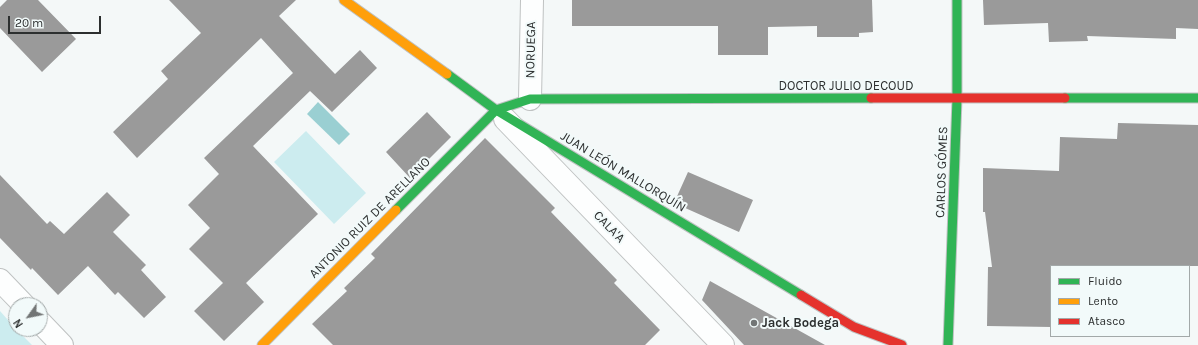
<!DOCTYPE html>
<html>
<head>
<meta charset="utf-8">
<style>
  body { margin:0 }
  #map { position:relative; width:1198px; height:345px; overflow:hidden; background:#f4f8f8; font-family:Karla,sans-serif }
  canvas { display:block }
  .legend { position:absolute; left:1050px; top:265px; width:140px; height:72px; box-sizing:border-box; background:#f2fafa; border:1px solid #a3a9a9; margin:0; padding:5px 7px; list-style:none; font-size:12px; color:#2c2f2f }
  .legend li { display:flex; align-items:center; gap:8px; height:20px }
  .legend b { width:20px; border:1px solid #a3a9a9 }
  .north { position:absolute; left:8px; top:297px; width:40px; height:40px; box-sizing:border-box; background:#f2fafa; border:1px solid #a3a9a9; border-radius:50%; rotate:237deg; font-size:11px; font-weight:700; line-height:16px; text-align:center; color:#2c2f2f }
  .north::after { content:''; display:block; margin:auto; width:14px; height:18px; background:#727575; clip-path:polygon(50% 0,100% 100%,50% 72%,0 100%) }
  .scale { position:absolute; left:8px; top:16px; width:93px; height:18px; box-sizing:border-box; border:2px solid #2c2f2f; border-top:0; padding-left:5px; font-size:12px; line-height:14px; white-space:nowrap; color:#2c2f2f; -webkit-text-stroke:3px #f2fafa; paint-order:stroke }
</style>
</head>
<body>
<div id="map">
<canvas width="1198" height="345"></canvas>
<ul class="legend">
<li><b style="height:5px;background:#30b455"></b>Fluido</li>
<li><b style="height:5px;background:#ff9f0a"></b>Lento</li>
<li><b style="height:5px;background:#e5322d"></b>Atasco</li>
</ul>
<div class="north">N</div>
<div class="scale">20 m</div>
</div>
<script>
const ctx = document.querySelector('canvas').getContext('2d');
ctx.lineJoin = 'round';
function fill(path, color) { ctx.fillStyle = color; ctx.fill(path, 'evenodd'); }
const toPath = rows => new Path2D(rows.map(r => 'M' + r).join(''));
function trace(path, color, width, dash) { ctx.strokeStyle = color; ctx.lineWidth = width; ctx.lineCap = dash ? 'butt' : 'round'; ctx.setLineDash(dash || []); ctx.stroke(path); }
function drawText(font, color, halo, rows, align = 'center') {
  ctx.font = font + ' Karla,sans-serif'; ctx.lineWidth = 4; ctx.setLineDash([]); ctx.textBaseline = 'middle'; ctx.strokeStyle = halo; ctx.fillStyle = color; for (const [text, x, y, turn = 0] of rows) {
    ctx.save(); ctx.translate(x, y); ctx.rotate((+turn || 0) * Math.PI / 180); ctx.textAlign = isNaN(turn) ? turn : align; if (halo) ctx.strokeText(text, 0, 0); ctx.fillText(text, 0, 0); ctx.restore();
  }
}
fill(toPath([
  [306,131,366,193,334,224,274,162],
  [0,311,16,329,32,345,0,345]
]), '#ccecef');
fill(toPath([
  [318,102,350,134,339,145,307,114]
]), '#9acfd2');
fill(toPath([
  [7,0,38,0,76,39,42,72,0,28,0,7],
  [169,0,296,0,279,16,335,74,360,50,377,68,332,112,310,91,253,146,318,214,246,283,264,302,224,341,194,311,223,283,189,249,210,228,188,205,219,174,204,158,293,73,261,38,137,158,113,132,168,79,161,71,201,33],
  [572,0,872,0,873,32,859,33,859,37,817,37,817,26,768,27,768,55,718,55,718,26,572,26],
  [983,0,1198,0,1198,29,1176,28,1176,39,1087,36,1088,41,1049,42,1048,23,984,25],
  [427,112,451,137,410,178,386,152],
  [1118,123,1198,125,1198,266,1051,266,1051,327,987,326,988,267,992,267,985,212,983,212,983,168,1059,171,1060,137,1117,139],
  [485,138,555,208,551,212,617,280,614,283,660,330,645,345,333,345,312,324,347,291,344,288,375,258,371,254],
  [688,172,753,200,739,232,674,203],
  [0,175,47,224,50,221,64,234,107,192,130,215,113,232,146,265,141,270,166,297,144,318,118,292,115,295,88,266,58,295,32,268,31,270,0,238],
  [710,281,825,345,744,345,702,300]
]), '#9a9a9a');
const street = toPath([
  [530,99,532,0],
  [505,119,723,345],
  [0,280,24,305],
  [40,322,62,345]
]);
const fast = toPath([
  [447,74,496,110,801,295],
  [1065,98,1198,98],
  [396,210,496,110,530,99,871,98],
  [948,345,957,99,957,0]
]);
const slow = toPath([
  [344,0,447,74],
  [262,345,396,210]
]);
const jam = toPath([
  [871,98,1065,98],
  [801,295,854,327,902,345]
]);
trace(street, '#bfc2c2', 24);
trace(fast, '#bfc2c2', 11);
trace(slow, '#bfc2c2', 11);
trace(jam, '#bfc2c2', 11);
trace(street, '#fdfefe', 22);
trace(fast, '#30b455', 9);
trace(slow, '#ff9f0a', 9);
trace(jam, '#e5322d', 9);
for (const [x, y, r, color] of [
  [754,323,4,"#727575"]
]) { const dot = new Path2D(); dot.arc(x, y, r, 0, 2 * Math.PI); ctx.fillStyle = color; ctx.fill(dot); trace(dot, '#f2fafa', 1.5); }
drawText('13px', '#2c2f2f', '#f2fafa', [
  ["NORUEGA",531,50,-89],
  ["DOCTOR JULIO DECOUD",846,86],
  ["JUAN LEÓN MALLORQUÍN",623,172,31],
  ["CARLOS GÓMES",942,172,-88],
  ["ANTONIO RUIZ DE ARELLANO",370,218,-45],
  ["CALA'A",609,227,46]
]);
drawText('bold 13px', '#2c2f2f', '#f2fafa', [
  ["Jack Bodega",762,323]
], 'left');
</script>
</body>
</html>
